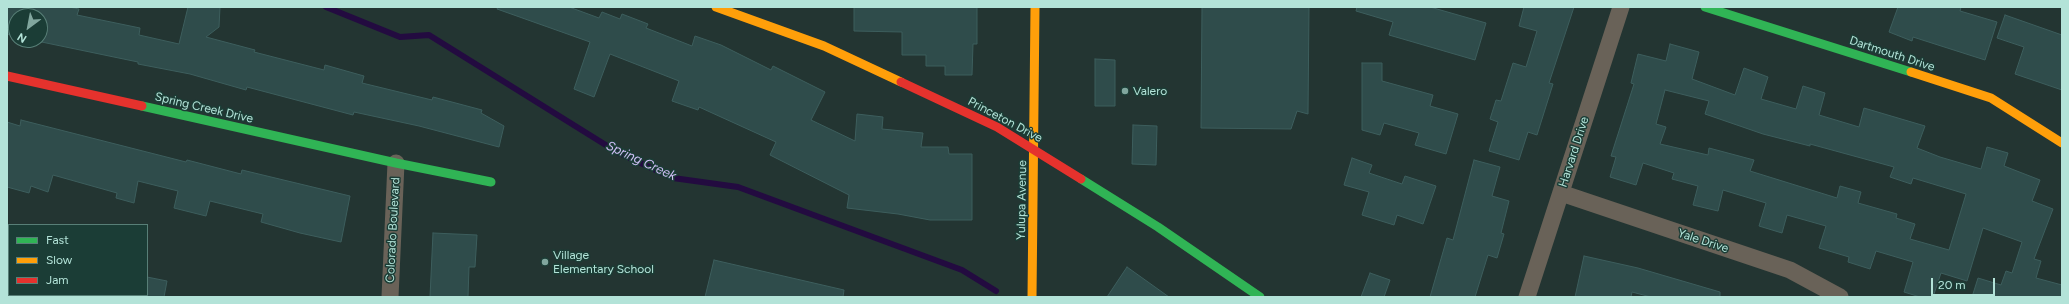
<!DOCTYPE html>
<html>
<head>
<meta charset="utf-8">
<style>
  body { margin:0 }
  #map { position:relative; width:2069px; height:304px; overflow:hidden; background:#233532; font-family:Figtree,sans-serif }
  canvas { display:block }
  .frame { position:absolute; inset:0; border:8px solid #b3e3d8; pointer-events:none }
  .legend { position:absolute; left:8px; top:224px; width:140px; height:72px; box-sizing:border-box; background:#1b3d36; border:1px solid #587f77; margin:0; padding:5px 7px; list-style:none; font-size:12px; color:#b3e3d8 }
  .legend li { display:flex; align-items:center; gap:8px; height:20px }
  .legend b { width:20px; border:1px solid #587f77 }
  .north { position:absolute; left:8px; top:8px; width:40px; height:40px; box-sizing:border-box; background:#1b3d36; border:1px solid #587f77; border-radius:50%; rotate:212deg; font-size:11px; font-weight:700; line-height:16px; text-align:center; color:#b3e3d8 }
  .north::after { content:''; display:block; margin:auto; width:14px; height:18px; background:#81a69e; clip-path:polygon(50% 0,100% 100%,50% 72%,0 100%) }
  .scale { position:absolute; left:1931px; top:278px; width:64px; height:18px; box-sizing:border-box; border:2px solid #b3e3d8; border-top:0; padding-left:5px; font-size:12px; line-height:14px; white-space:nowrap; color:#b3e3d8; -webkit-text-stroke:3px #1b3d36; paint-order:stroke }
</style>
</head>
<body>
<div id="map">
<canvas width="2069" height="304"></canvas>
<div class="frame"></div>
<ul class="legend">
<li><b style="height:5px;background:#30b455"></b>Fast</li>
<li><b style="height:5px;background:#ff9f0a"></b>Slow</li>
<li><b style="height:5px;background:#e5322d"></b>Jam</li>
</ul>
<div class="north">N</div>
<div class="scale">20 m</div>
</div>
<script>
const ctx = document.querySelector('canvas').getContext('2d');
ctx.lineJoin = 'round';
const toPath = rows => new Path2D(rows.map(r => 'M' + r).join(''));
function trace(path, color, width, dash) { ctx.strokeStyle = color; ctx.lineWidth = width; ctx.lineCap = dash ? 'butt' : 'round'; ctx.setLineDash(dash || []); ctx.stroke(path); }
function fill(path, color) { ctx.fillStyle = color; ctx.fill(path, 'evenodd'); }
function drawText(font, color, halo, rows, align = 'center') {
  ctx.font = font + ' Figtree,sans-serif'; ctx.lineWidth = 3; ctx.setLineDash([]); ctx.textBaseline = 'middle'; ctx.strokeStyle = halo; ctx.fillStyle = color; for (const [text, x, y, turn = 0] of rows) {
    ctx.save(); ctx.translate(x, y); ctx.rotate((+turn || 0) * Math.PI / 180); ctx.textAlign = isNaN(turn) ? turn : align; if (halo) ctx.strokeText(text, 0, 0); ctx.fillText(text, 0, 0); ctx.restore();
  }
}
trace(toPath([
  [326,7,400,37,429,35,617,152,673,178,738,187,962,270,996,291]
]), '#230b40', 6);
const building = toPath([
  [7,7,69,7,79,9,77,15,140,28,139,35,179,44,188,7,220,7,219,27,206,37,255,50,254,52,324,70,325,65,364,76,362,83,432,100,433,97,482,110,481,113,504,126,499,147,419,126,354,112,353,115,247,87,246,90,190,74,138,64,138,62,32,40,40,40,40,16,16,16,16,36,7,34,7,7],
  [498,7,569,7,599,18,602,12,620,19,622,14,648,24,646,28,692,46,695,36,721,45,771,70,773,66,825,92,811,120,855,141,857,114,883,117,882,129,923,133,921,147,948,147,949,154,972,154,972,220,930,220,898,214,847,208,849,195,770,155,776,142,699,107,698,110,672,101,679,81,610,54,594,97,574,89,590,42,497,9,498,7],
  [854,7,977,7,977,44,973,44,972,75,945,75,945,66,926,66,926,55,902,55,902,32,854,31,854,7],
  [1202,7,1309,7,1308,114,1297,111,1291,129,1201,128,1202,7],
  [1357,7,1430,7,1486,23,1475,60,1389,35,1393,22,1356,11,1357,7],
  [1524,7,1574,7,1549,83,1553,84,1537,135,1528,132,1519,160,1489,151,1498,122,1490,119,1496,100,1501,101,1513,63,1526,67,1537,31,1519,26,1524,7],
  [1898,7,1961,7,1960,11,1997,22,1985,60,1913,37,1912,41,1889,32,1898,7],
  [2005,15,2062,35,2062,90,2015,74,2024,47,1997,38,2005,15],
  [1670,44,1699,52,1692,79,1735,95,1744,68,1768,77,1761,99,1796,109,1803,86,1825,93,1819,115,1859,127,1864,108,1925,126,1917,148,1940,157,1981,169,1987,147,2008,153,2004,166,2040,180,2032,201,2053,209,2034,259,2041,261,2036,278,2062,285,2062,297,1972,297,1978,278,2001,285,2006,271,2012,273,2022,242,1983,228,1967,281,1941,273,1933,297,1920,297,1904,292,1913,262,1876,251,1870,269,1848,262,1849,257,1819,248,1826,226,1787,215,1782,233,1759,226,1766,203,1723,190,1718,211,1693,205,1698,186,1672,179,1674,173,1643,163,1636,185,1610,177,1616,157,1611,156,1634,84,1631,83,1638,54,1666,61,1670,44],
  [1665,90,1709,101,1705,114,1763,134,1810,146,1810,144,1894,167,1890,177,1911,184,1913,178,1966,194,1949,250,1910,239,1915,224,1896,218,1897,214,1858,203,1861,192,1840,186,1837,198,1750,171,1754,160,1709,148,1708,155,1660,144,1666,127,1656,124,1665,90],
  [1095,59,1115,60,1115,106,1095,106,1095,59],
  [1362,63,1382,63,1382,81,1433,95,1430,106,1458,114,1446,154,1415,145,1419,133,1384,123,1380,135,1362,130,1362,63],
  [21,120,186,162,187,160,241,174,242,170,350,196,341,242,300,233,261,222,263,214,210,201,206,216,174,208,178,191,138,181,134,203,116,198,117,193,53,175,48,192,31,186,29,193,7,187,7,122,20,126,21,120],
  [1133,125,1157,126,1156,165,1132,164,1133,125],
  [1352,158,1372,165,1369,173,1402,184,1405,176,1436,186,1423,224,1397,215,1394,225,1362,215,1369,192,1344,185,1352,158],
  [1474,160,1500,167,1492,196,1509,201,1501,233,1504,234,1497,258,1488,255,1475,297,1430,297,1447,238,1453,240,1474,160],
  [433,233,477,235,475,267,469,267,468,297,430,297,433,233],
  [1584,256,1638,268,1720,292,1720,297,1651,297,1632,292,1631,297,1575,297,1584,256],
  [714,260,844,290,843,297,705,297,714,260],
  [1127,267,1169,297,1107,297,1127,267],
  [1370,273,1390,280,1384,297,1361,297,1370,273],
  [147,277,167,281,164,297,147,297,147,277]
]);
fill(building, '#2f4c4b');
trace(building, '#3d5e5d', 1);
trace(toPath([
  [1561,193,1790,270,1840,297],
  [390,297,396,163],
  [1527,297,1621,7]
]), '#696258', 17);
trace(toPath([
  [1705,7,1911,72],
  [142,106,396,163,491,182],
  [1081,179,1158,227,1260,297]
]), '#30b455', 9);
trace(toPath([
  [716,7,824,46,901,82],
  [1911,72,1991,98,2062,143],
  [1032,297,1035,7]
]), '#ff9f0a', 9);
trace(toPath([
  [7,76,142,106],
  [901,82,997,127,1081,179]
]), '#e5322d', 9);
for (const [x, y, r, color] of [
  [1125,91,4,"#81a69e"],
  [545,262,4,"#81a69e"]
]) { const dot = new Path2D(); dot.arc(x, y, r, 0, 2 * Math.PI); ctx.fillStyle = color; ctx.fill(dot); trace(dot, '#1b3d36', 1.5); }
drawText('12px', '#b3e3d8', '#1b3d36', [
  ["Dartmouth Drive",1892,54,18],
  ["Spring Creek Drive",204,108,13],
  ["Princeton Drive",1005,120,28],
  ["Harvard Drive",1574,152,-72],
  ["Yulupa Avenue",1022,200,-89],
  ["Colorado Boulevard",393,230,-87],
  ["Yale Drive",1703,241,18]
]);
drawText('12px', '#b3e3d8', '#1b3d36', [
  ["Valero",1133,91],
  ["Village",553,255],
  ["Elementary School",553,269]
], 'left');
drawText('italic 13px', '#d1bff7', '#1b3d36', [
  ["Spring Creek",641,161,25]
]);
</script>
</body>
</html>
